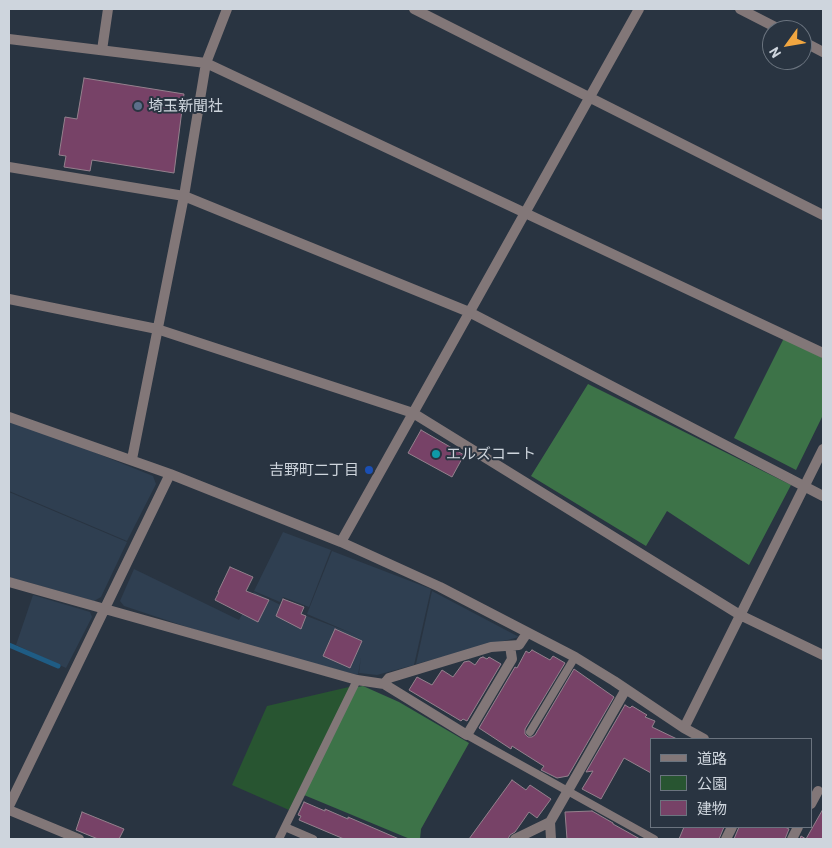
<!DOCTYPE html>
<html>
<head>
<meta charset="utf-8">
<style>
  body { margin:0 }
  #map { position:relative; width:832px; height:848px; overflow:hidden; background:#293441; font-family:Barlow,"Noto Sans JP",sans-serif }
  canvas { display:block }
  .frame { position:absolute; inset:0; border:10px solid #ced5dd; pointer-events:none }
  .legend { position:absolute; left:650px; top:738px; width:162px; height:90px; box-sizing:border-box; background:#293441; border:1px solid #6b747f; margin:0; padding:6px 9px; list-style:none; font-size:15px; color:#ced5dd }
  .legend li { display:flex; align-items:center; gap:10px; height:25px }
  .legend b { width:25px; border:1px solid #6b747f }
  .north { position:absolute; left:762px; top:20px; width:50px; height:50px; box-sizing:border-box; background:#293441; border:1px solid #6b747f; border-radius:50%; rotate:238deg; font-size:14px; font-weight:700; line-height:20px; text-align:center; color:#ced5dd }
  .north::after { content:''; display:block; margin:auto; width:18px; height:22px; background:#f1a640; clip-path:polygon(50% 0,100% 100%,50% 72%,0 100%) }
</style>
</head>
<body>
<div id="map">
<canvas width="832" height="848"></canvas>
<div class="frame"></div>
<ul class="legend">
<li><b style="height:6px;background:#827778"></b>道路</li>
<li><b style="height:14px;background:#285531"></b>公園</li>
<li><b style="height:14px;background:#774267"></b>建物</li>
</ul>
<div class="north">N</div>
</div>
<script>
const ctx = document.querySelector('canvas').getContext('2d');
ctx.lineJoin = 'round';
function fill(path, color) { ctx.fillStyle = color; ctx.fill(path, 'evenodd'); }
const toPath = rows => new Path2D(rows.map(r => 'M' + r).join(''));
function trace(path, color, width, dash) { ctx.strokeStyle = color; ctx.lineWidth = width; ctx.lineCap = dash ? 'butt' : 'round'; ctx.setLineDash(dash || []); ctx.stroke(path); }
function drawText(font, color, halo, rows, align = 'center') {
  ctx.font = font + ' Barlow,"Noto Sans JP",sans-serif'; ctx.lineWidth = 4; ctx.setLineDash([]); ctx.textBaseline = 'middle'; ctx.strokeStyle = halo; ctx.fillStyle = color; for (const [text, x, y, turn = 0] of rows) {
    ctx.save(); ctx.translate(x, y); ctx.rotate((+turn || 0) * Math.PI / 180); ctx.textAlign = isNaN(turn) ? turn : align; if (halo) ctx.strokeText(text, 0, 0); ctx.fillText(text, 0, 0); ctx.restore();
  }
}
fill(toPath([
  [9,420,69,442,153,476,156,484,127,541,9,491],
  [9,492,127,542,101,597,94,601,9,577],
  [283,532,331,550,309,607,283,597,280,602,254,591],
  [332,551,431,589,414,665,377,675,359,673,361,657,358,675,235,643,124,606,120,601,134,569,239,620,254,592,291,610,356,635,307,614],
  [432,591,519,637,416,664],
  [33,595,90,612,92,617,66,668,16,645]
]), '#2f3f51');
fill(toPath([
  [349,687,350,690,289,810,232,785,267,706]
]), '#285531');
fill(toPath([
  [784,338,823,358,823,415,796,470,734,438],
  [588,384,791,485,749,565,667,511,646,546,531,476],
  [363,686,399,702,469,743,421,829,420,839,410,839,304,795,357,687]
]), '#3d7348');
trace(toPath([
  [9,645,58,666]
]), '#1f5c84', 5);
const building = toPath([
  [84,78,184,94,174,173,92,160,90,171,64,167,66,156,59,155,65,117,77,119,84,78],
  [421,430,464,455,452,477,408,453,421,430],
  [230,567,253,577,246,591,269,600,258,622,215,600,219,592,218,592,230,567],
  [283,599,304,607,301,614,306,616,301,629,276,616,283,599],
  [335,629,362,641,350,668,323,656,335,629],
  [532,650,550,660,553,656,565,663,525,729,525,734,528,737,532,737,535,735,574,669,614,697,568,776,557,778,541,770,544,766,542,765,512,746,511,749,479,728,515,667,517,668,526,651,529,653,532,650],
  [483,657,487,659,489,657,501,664,467,721,463,719,461,721,409,690,417,677,432,685,442,670,453,677,464,662,469,661,475,665,480,658,483,657],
  [625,705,630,708,632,706,647,715,645,717,655,721,652,727,677,739,651,739,651,773,624,758,601,799,582,789,593,771,586,772,625,705],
  [512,780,526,790,530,785,551,799,537,818,529,812,515,832,510,835,508,839,469,839,512,780],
  [304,802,325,811,325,809,348,819,348,817,399,839,344,839,299,820,301,816,298,815,304,802],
  [823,809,823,839,800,839,801,836,806,839,823,809],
  [592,811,613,823,613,824,640,839,567,839,565,812,592,811],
  [82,812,124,829,119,839,98,839,76,830,82,812],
  [684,827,724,827,719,839,679,839,684,827],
  [739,827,785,827,789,829,785,839,734,839,739,827]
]);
fill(building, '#774267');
trace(building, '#94818d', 1);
trace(toPath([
  [530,732,575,657],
  [467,735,654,839],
  [285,827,313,839],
  [279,839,357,680]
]), '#827778', 8);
trace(toPath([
  [414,9,823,215],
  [9,39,206,63,823,353],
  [102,50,108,9],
  [9,167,184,196,469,312,823,496],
  [9,299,157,329,413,413,740,615,823,655],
  [9,417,170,474,341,542,440,587,575,657,614,681,684,728,704,739],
  [132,459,184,196,206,63,227,9],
  [341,542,639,9],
  [9,582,357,680,384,684,467,735,512,659,510,646],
  [384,684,389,678,491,647,519,645,527,633],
  [684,728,823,449],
  [811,804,818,791],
  [9,806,170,474],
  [9,810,79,839],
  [515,839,550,822],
  [551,839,550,822,626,689],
  [726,839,732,827],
  [792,839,798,827]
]), '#827778', 10);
trace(toPath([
  [740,9,781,30],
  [802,41,823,52]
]), '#827778', 10);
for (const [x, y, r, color] of [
  [138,106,5,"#5c6f8a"],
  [436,454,5,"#0f9aa8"],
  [369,470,5,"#1a4fb4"]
]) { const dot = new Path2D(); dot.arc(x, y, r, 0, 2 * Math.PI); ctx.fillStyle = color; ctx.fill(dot); trace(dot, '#293441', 2); }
drawText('15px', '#ced5dd', '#293441', [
  ["埼玉新聞社",148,106],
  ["エルズコート",446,454],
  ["吉野町二丁目",359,470,"right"]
], 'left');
</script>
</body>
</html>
